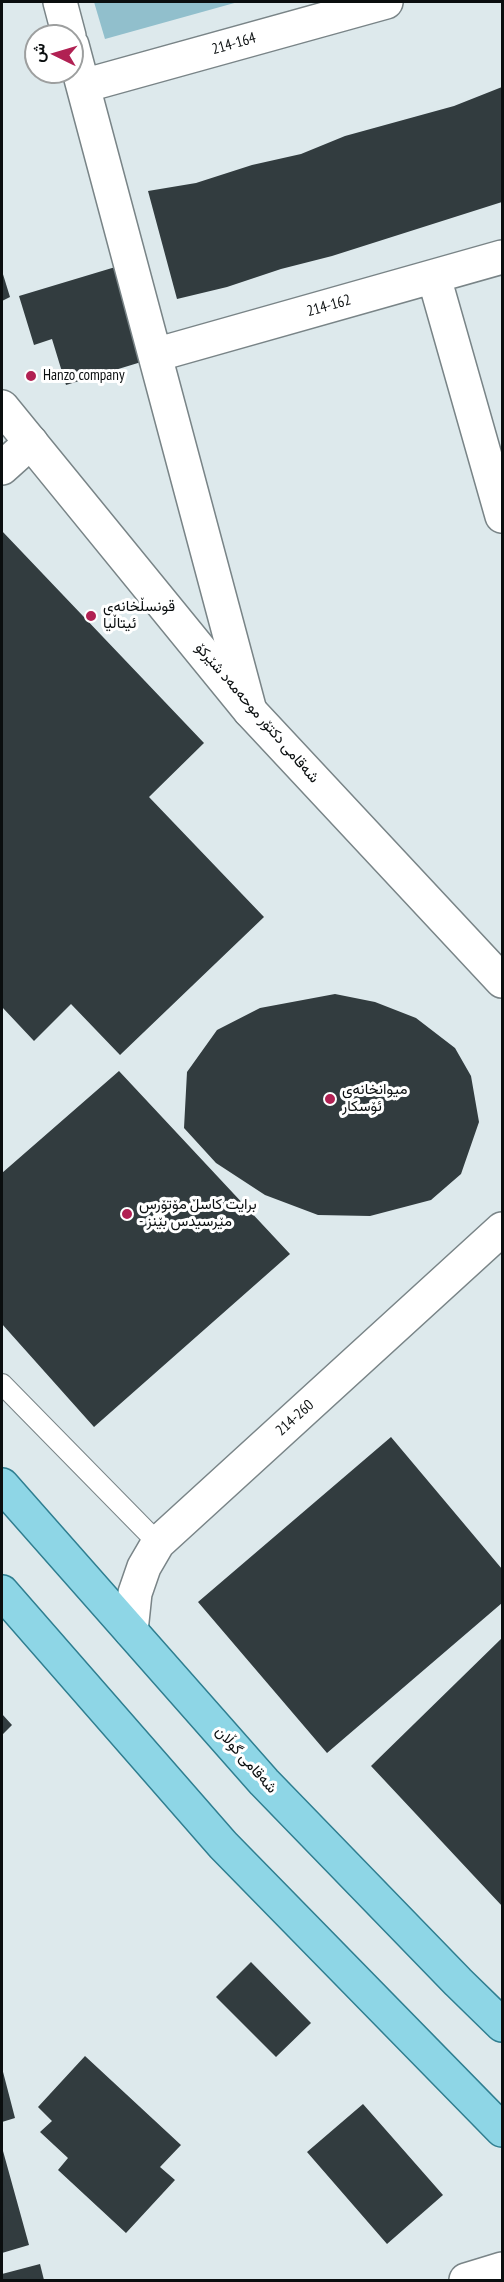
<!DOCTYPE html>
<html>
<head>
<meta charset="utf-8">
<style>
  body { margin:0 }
  #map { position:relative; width:504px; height:2282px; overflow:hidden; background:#dde9ec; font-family:"PT Sans Narrow",Vazirmatn,sans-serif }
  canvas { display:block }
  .frame { position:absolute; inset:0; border:3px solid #0a0e0f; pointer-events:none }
  .north { position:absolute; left:24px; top:24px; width:60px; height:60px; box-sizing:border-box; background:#fff; border:2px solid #9d9f9f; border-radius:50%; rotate:275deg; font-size:16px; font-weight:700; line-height:24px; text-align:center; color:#0a0e0f }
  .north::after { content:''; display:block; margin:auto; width:21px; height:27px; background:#b12153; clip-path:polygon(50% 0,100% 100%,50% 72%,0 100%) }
</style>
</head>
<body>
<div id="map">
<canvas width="504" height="2282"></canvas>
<div class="frame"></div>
<div class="north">ش</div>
</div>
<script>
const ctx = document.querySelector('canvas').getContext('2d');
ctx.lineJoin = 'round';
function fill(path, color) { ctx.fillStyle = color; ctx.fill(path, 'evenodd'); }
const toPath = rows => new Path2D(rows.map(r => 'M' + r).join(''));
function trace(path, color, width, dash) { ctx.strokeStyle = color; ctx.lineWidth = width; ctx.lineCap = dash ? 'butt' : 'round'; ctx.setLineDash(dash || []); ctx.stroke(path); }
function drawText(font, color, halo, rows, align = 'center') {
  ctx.font = font + ' "PT Sans Narrow",Vazirmatn,sans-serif'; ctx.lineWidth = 6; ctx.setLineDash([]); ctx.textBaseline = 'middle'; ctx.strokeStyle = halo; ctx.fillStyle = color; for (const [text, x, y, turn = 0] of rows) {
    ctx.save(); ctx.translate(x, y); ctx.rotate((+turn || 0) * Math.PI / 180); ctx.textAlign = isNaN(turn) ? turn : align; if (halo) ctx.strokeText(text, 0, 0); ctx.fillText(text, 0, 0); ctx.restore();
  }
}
fill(toPath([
  [94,2,238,2,105,39]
]), '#91bfcc');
fill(toPath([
  [502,87,502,202,332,256,281,269,227,287,177,299,148,191,196,183,252,165,301,154,345,136,454,106],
  [122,265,151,359,66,385,52,339,34,345,19,296],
  [2,271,10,297,2,301],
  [2,531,204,743,149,797,264,917,120,1055,71,1004,34,1041,2,1007],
  [335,994,375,1002,416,1018,455,1048,471,1076,479,1122,461,1174,431,1200,370,1216,318,1215,265,1195,216,1163,184,1128,187,1072,217,1030,260,1008],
  [119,1071,290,1254,94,1427,2,1324,2,1173],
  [391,1437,502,1569,502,1603,327,1753,198,1602],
  [502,1638,502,1906,371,1766],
  [2,1714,12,1725,2,1735],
  [251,1962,311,2023,276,2057,216,1997],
  [85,2056,181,2145,160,2167,175,2180,126,2233,58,2170,68,2158,40,2132,52,2121,38,2107],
  [2,2068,15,2118,2,2122],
  [363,2104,443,2195,387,2244,307,2152],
  [3,2151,29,2245,2,2253,2,2152],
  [40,2264,44,2280,2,2280,2,2274]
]), '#323c3f');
const lane = toPath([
  [2,1384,158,1543]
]);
const street = toPath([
  [60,2,69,36],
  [72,45,250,711],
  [83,86,386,2],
  [434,277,502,516],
  [155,355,502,257],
  [2,468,31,442],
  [131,1631,135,1593,144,1567,158,1543,502,1229],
  [466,2280,502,2269]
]);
const secondary = toPath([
  [2,407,250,711,502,981]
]);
const primary = toPath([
  [2,1485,264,1782,458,1982,502,2025],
  [2,1592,223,1845,502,2130]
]);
trace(lane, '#798487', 22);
trace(street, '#798487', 36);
trace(secondary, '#798487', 36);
trace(primary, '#2f7e90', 36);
trace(lane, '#fff', 20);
trace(street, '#fff', 33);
trace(secondary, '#fff', 33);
trace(primary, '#8ed6e6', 33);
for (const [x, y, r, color] of [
  [31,376,6,"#b12153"],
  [91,616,6,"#b12153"],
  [330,1099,6,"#b12153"],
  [127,1214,6,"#b12153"]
]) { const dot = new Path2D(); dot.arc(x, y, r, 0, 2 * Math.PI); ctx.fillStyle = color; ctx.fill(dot); trace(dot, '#fff', 2); }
drawText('15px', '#0a0e0f', '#fff', [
  ["214-164",234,44,-16],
  ["214-162",329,306,-16],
  ["شەقامی دکتۆر موحەمەد شێرکۆ",257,713,49],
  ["214-260",295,1418,-42],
  ["شەقامی گوڵان",246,1760,48]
]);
drawText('15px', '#0a0e0f', '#fff', [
  ["Hanzo company",43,376],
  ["قونسڵخانەی",103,607],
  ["ئیتاڵیا",103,624],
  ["میوانخانەی",342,1090],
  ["ئۆسکار",342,1107],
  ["برایت کاسڵ مۆتۆرس",139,1205],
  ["- مێرسیدس بێنز",139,1222]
], 'left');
</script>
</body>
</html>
